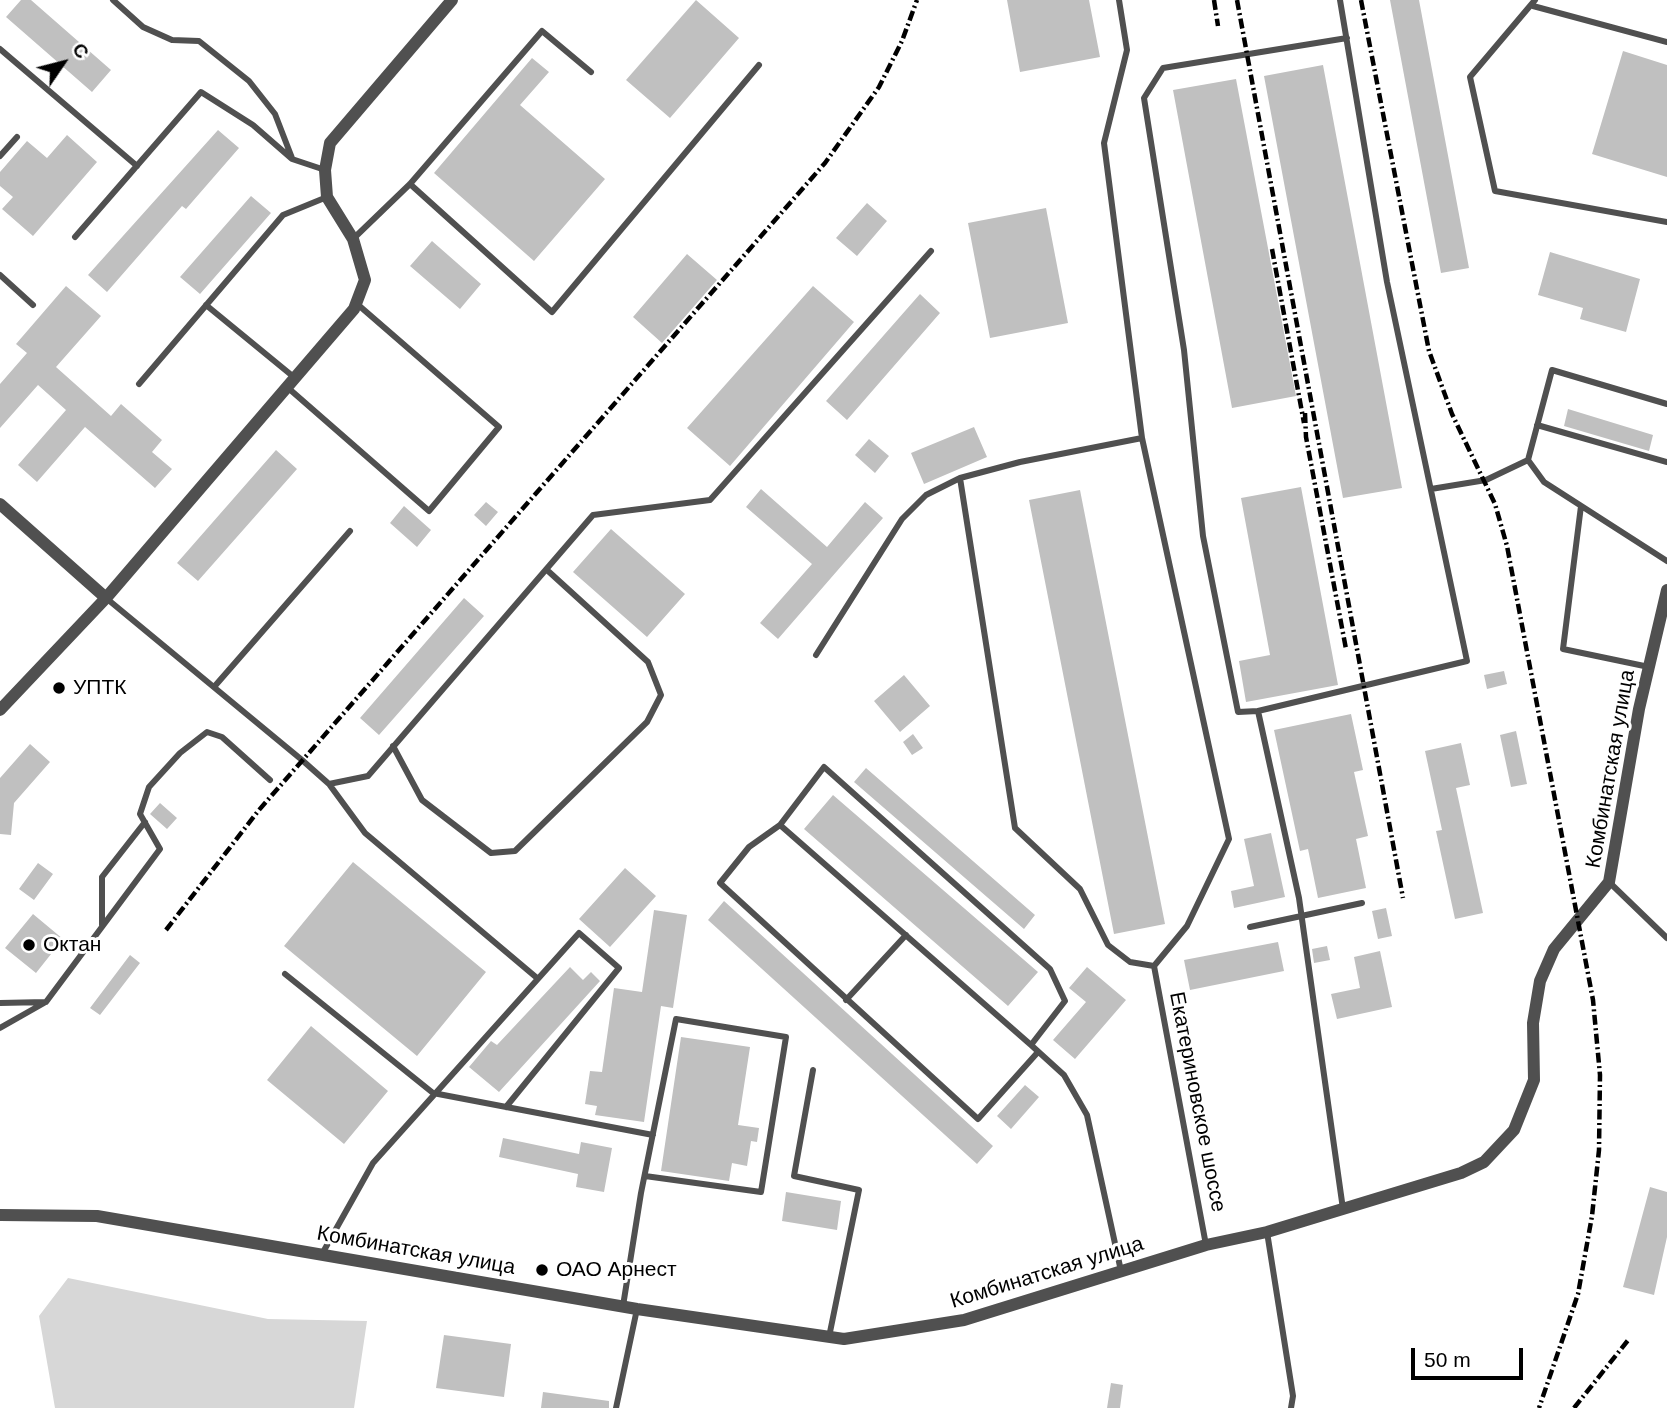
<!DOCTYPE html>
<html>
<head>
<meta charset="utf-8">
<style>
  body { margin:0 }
  #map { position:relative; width:1667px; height:1408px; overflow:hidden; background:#fff; font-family:Arial,sans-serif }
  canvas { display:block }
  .north { position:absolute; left:28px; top:28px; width:70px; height:70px; -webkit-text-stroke:5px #fff; paint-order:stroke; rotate:55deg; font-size:19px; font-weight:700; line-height:28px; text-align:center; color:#000 }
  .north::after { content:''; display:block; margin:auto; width:24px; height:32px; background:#000; clip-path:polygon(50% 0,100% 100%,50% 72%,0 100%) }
  .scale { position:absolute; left:1411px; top:1348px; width:112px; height:32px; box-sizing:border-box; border:4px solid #000; border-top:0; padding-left:9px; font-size:21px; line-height:24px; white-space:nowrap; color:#000; -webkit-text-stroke:5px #fff; paint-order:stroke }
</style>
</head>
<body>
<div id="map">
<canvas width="1667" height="1408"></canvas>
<div class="north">С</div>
<div class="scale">50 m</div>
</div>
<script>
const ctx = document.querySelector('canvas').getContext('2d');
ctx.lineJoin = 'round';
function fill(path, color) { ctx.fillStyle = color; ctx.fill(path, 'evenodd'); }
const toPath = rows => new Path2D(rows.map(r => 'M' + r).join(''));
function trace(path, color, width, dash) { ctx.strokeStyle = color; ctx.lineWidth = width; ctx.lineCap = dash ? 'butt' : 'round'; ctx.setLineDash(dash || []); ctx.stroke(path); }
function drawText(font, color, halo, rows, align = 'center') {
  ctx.font = font + ' Arial,sans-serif'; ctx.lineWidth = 6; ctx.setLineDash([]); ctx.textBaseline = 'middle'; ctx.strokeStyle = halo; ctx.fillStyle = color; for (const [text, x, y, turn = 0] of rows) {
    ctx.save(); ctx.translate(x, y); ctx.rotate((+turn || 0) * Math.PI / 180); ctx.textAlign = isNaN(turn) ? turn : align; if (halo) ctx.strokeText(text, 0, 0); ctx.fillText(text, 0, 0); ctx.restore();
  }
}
fill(toPath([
  [68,1278,268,1319,367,1321,354,1408,55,1408,39,1316]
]), '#d7d7d7');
fill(toPath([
  [21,0,31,0,111,70,92,92,6,17],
  [696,0,739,38,670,118,626,80],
  [1007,0,1089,0,1100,57,1020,72],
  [1390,0,1419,0,1469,268,1441,273],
  [1623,51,1667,65,1667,177,1592,154],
  [532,58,549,72,520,105,605,179,534,261,434,173],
  [1323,65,1402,488,1343,498,1264,76],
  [1236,79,1296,396,1232,408,1173,90],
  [218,130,239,148,186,209,182,206,107,292,88,275],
  [67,135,97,162,33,236,2,209,13,197,0,186,0,172,27,141,47,158],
  [251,196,271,213,200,294,180,277],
  [867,203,887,221,857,256,836,238],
  [1046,208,1068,323,990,338,968,223],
  [432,241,481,284,460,309,410,266],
  [1550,252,1640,279,1626,332,1580,319,1583,308,1538,295],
  [687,254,717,280,662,343,633,317],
  [66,286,101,316,56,367,111,416,121,404,162,440,152,452,172,469,155,488,85,427,37,482,18,465,66,410,38,385,0,428,0,384,27,353,16,344],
  [813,286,854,322,730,466,687,428],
  [920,294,940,313,847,420,826,401],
  [1568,409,1653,435,1649,451,1564,426],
  [974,427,987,457,924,484,911,453],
  [869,439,889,456,875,473,855,455],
  [276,450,297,469,198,581,177,563],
  [1301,487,1338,685,1246,702,1239,661,1270,655,1241,498],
  [761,489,827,547,865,502,883,518,778,639,760,623,812,564,746,507],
  [1080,490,1165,924,1114,934,1029,500],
  [486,502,498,512,486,526,474,515],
  [404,506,431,530,417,547,390,523],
  [611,529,685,594,647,637,573,572],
  [464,598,484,616,379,735,360,718],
  [1504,671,1507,684,1487,689,1484,675],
  [904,675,930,706,900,732,874,701],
  [1351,714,1363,770,1354,772,1368,836,1356,839,1366,888,1318,898,1308,849,1300,851,1274,730],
  [1516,731,1527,784,1511,787,1500,735],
  [913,734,923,748,912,755,903,742],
  [1461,743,1470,785,1456,788,1483,913,1455,919,1436,831,1442,830,1425,751],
  [30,744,50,762,14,803,11,835,0,834,0,778],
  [866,768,1035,915,1024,929,854,782],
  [833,795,1038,972,1008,1006,804,829],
  [160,803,177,818,167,829,150,814],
  [1271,833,1285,897,1234,908,1231,891,1254,886,1244,839],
  [353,862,486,972,417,1056,284,946],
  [38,863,53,874,34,900,19,889],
  [625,868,656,896,610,947,579,919],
  [724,901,993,1146,977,1164,708,920],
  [1386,908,1392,936,1378,939,1372,911],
  [654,910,687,915,673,1008,661,1006,644,1122,595,1115,597,1106,585,1104,590,1071,602,1072,614,988,642,992],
  [33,914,63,939,36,973,5,948],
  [1278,942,1284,971,1190,990,1184,960],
  [1327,946,1330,960,1314,963,1312,949],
  [1380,951,1392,1007,1337,1019,1331,994,1360,988,1354,957],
  [130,955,140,963,100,1015,90,1008],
  [570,967,583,980,591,972,600,981,499,1092,469,1067,491,1041,497,1045],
  [1087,967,1126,1000,1075,1059,1053,1040,1086,1002,1069,988],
  [311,1026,388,1091,344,1144,267,1080],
  [681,1037,750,1047,738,1125,759,1128,757,1142,751,1141,747,1166,732,1163,729,1181,661,1171],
  [1025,1085,1039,1097,1011,1129,997,1116],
  [503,1138,579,1154,581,1142,612,1148,604,1192,576,1187,578,1174,499,1157],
  [1650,1187,1667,1192,1667,1237,1654,1295,1623,1287],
  [786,1192,841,1201,837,1230,782,1221],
  [444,1335,511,1344,504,1397,436,1388],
  [1111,1383,1123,1385,1120,1408,1107,1408],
  [543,1392,609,1401,609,1408,541,1408]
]), '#c0c0c0');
trace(toPath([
  [113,0,143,27,172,40,199,41,249,81,275,114,292,158],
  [1119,0,1127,50,1104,143,1142,438,1229,839,1187,926,1154,966],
  [1340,0,1387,282,1467,661,1258,711,1299,898,1343,1209],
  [1535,0,1470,77,1495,191,1667,222],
  [1533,6,1667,42],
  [0,49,137,166],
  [0,156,17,137],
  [410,184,552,312,759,65],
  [75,237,201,92,253,125,292,159,325,170],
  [353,239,410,184,542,31,591,72],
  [0,275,33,305],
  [206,305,295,378],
  [139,384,283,215,327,197],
  [287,387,429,511,499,427,356,303],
  [1537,425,1667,462],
  [1528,460,1544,482,1667,561],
  [960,478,1015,828,1080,889,1108,945,1130,962,1154,966],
  [1431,489,1486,480,1528,460,1552,370,1667,404],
  [1581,506,1563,649,1649,667],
  [106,598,302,760,329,784,365,833,537,978],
  [816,655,902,519,926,495,960,478,1020,462,1142,438],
  [214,687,350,531],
  [1258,711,1238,712,1203,536,1184,350,1144,98,1163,68,1347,38],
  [393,746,422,800,491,853,515,851,647,722,661,695,648,662,547,570],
  [329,784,368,776,593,515,710,500,931,251],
  [780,825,749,847,720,883,978,1119,1038,1052],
  [1609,882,1667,938],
  [102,925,102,877,145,822],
  [1250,927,1362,903],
  [1154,966,1206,1245],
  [285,974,433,1093,653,1135],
  [846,1000,906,935],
  [0,1003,46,1002,160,849,140,814,149,787,180,753,207,732,222,737,270,780],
  [0,1028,44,1003],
  [1031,1045,1065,1001,1050,969,824,767,780,825,1031,1045,1064,1075,1087,1115,1121,1271],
  [813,1070,794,1176,859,1190,829,1337],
  [1267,1232,1293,1396,1291,1408],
  [322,1254,373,1163,579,933,619,968,506,1107],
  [623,1306,641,1193,676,1019,786,1037,761,1192,645,1176],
  [616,1408,637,1309]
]), '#505050', 6);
trace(toPath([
  [0,504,106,598],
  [0,710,106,598,354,309,365,280,353,239,327,197,325,170,330,143,452,0],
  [0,1215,97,1216,637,1309,844,1339,964,1320,1206,1245,1267,1232,1461,1173,1484,1162,1514,1130,1534,1080,1533,1023,1540,981,1554,949,1609,882,1639,709,1667,590]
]), '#505050', 12);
trace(toPath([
  [1214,0,1218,26],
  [1237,0,1403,898],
  [1361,0,1429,351,1452,414,1495,504,1507,546,1593,1000,1600,1075,1599,1150,1592,1216,1578,1294,1539,1408],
  [1272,249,1304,423],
  [1305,413,1306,437,1346,649],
  [166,930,259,810,825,163,879,87,902,41,917,0],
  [1574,1408,1629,1339]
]), '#000', 4.5, [10, 3.5, 2, 3.5]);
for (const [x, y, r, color] of [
  [59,688,7,"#000"],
  [29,945,7,"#000"],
  [542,1270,7,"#000"]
]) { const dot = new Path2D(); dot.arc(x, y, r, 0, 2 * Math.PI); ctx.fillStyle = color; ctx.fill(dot); trace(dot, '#fff', 2.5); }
drawText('21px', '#000', '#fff', [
  ["УПТК",73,688],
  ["Октан",43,945],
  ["ОАО Арнест",556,1270]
], 'left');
drawText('21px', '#000', '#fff', [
  ["Комбинатская улица",1611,769,-80],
  ["Екатериновское шоссе",1197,1102,79],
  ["Комбинатская улица",416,1251,10],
  ["Комбинатская улица",1047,1273,-17]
]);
</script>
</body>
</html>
